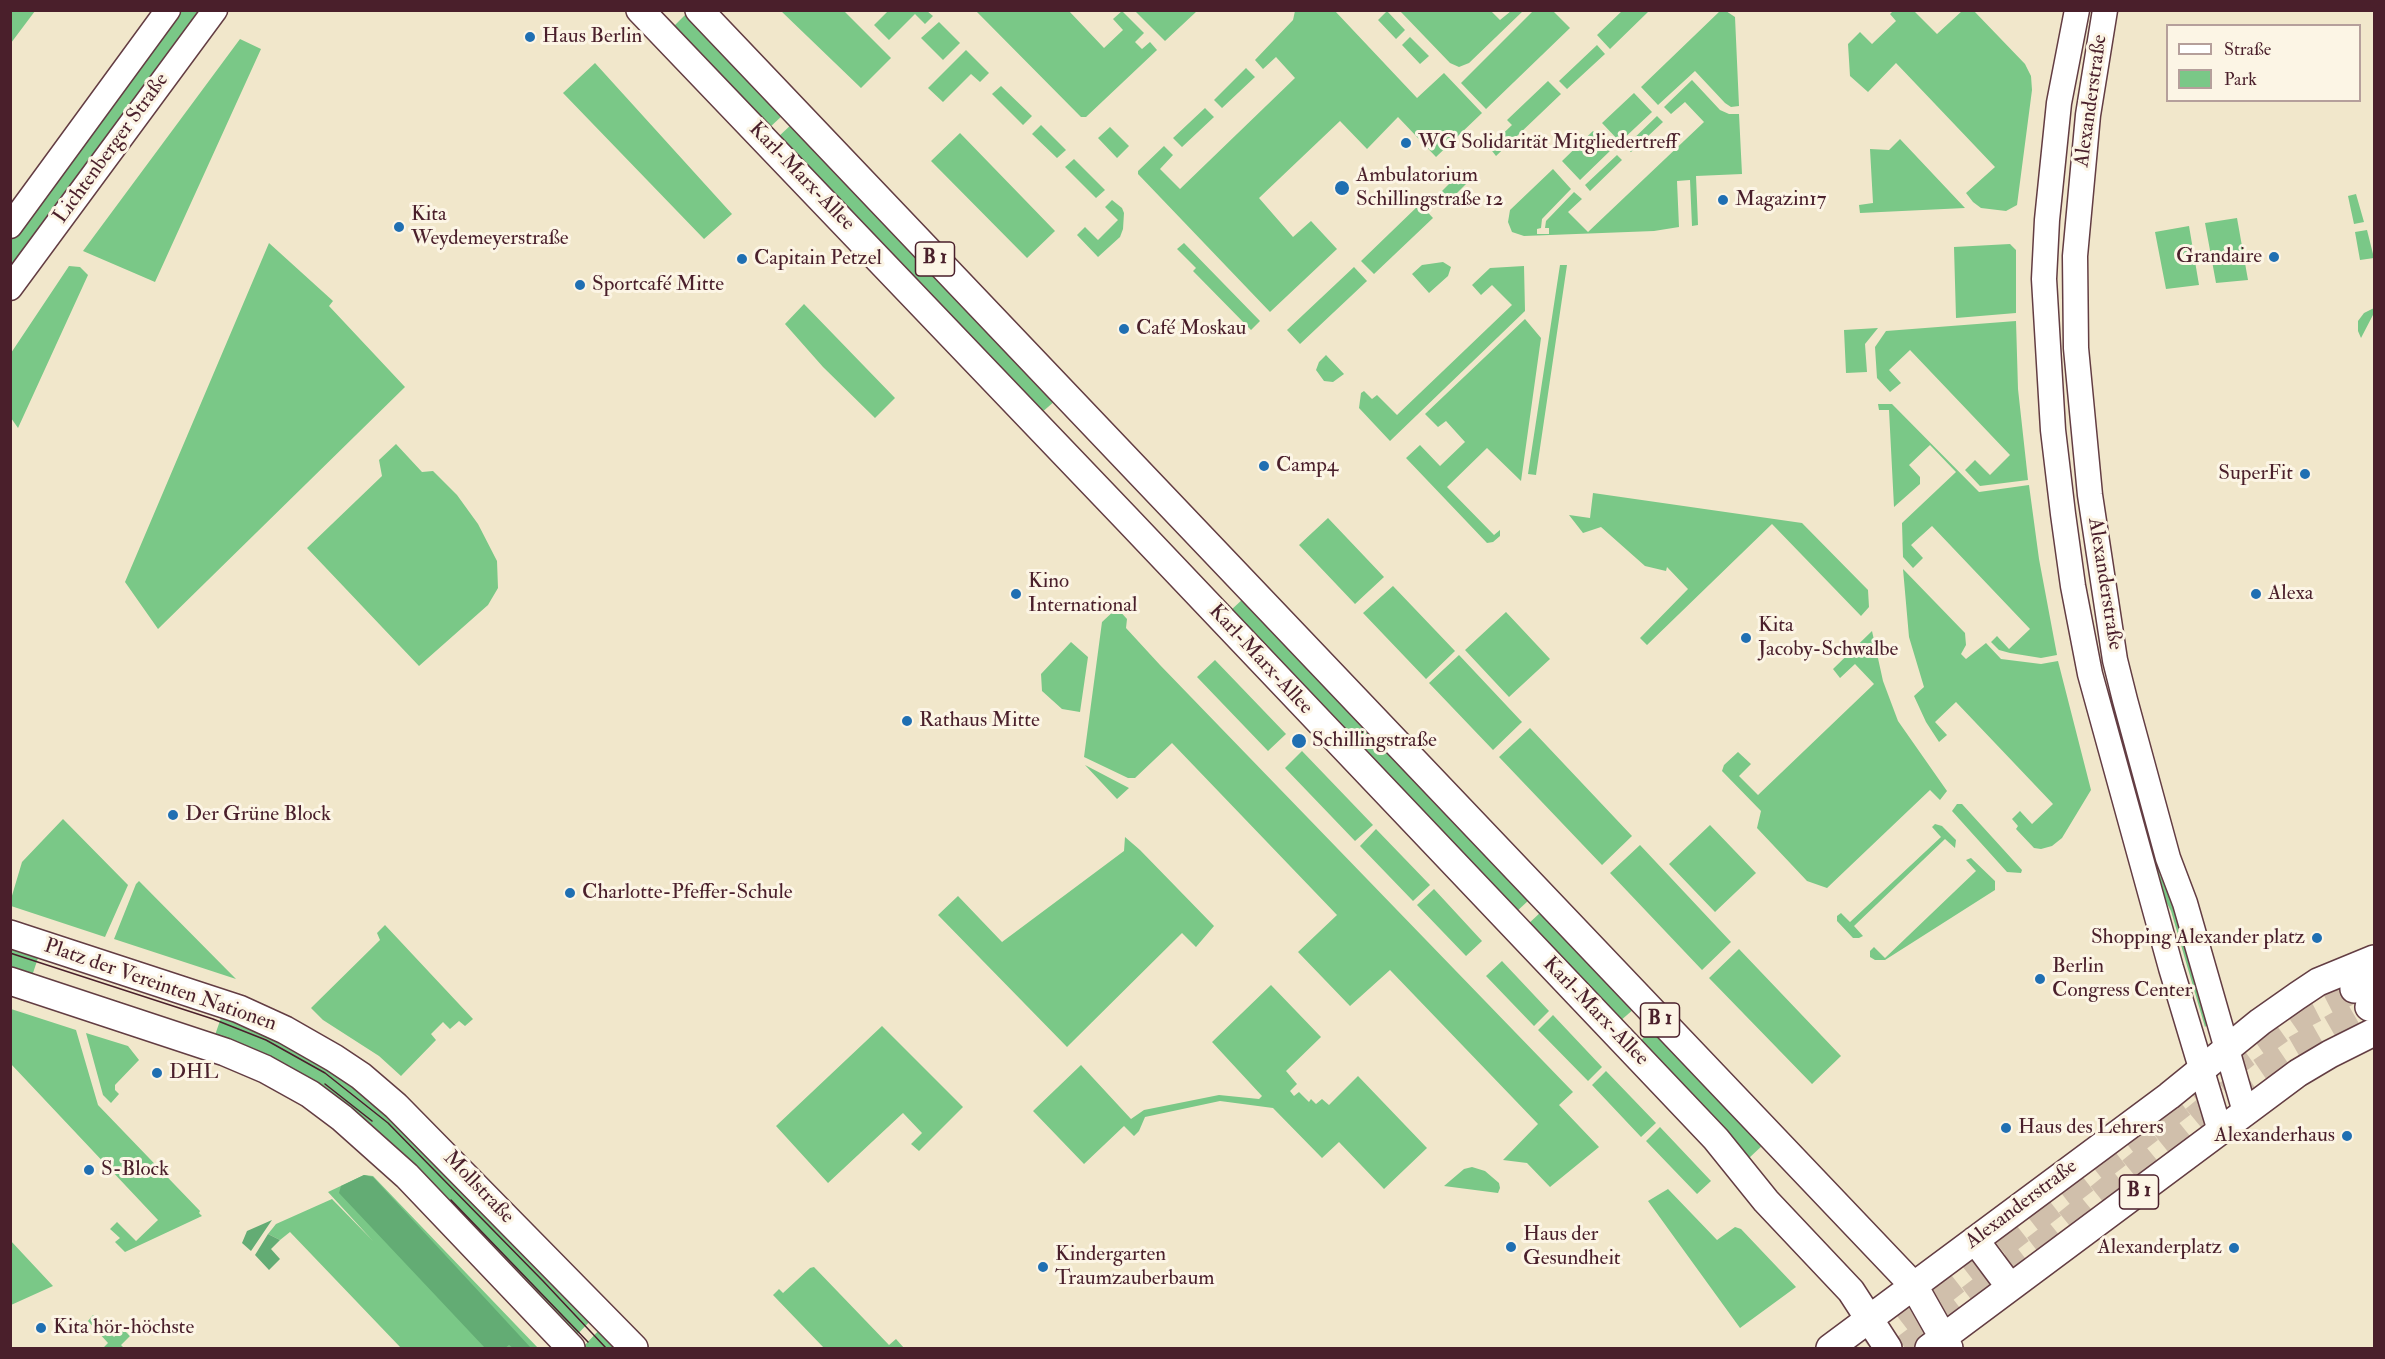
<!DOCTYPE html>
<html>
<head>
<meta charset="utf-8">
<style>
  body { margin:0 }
  #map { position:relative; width:2385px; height:1359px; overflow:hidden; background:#f1e7cb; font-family:"IM FELL Double Pica",serif }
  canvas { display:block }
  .frame { position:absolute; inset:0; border:12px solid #4a1f2b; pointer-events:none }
  .legend { position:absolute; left:2166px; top:24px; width:195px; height:78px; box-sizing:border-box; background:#fcf5e5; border:2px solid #b59f9b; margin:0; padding:8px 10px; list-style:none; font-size:18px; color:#4a1f2b }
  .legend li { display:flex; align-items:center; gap:12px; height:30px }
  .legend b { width:30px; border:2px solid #b59f9b }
</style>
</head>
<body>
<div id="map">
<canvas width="2385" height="1359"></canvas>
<div class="frame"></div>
<ul class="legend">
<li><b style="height:8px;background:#fff"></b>Straße</li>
<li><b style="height:16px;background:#7ac887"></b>Park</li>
</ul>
</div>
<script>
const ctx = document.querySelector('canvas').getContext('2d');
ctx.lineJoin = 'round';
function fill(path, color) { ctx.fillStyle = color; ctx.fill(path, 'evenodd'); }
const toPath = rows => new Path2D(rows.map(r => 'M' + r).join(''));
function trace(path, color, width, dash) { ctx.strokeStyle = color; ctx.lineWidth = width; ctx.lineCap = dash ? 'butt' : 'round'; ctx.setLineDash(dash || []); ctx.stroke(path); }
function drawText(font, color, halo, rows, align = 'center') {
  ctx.font = font + ' "IM FELL Double Pica",serif'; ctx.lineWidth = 6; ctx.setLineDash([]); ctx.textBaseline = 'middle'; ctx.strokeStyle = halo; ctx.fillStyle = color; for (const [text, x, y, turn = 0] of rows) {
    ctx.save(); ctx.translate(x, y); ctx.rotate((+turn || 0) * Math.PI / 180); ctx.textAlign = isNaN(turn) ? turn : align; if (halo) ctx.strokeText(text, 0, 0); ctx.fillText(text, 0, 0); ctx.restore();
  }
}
fill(toPath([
  [11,10,35,11,11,43,10,11],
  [1534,10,1553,11,1570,28,1486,109,1461,83],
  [1623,10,1649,11,1610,49,1597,35],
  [178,11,205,11,11,275,11,239],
  [781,11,844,11,891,58,861,88],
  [888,11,927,11,933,16,925,24,915,14,889,40,874,25],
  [976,11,1069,11,1104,48,1123,30,1113,19,1122,11,1144,33,1135,42,1142,49,1150,42,1157,50,1086,117,1081,117],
  [1135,11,1197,11,1165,41],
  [1295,11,1335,11,1417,98,1444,73,1482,113,1436,157,1398,117,1367,149,1340,121,1259,198,1293,237,1311,221,1337,249,1270,312,1138,174,1138,171,1164,146,1173,155,1160,169,1180,189,1295,78,1276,57,1263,69,1255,60,1293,20],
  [1387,11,1405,30,1396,39,1378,20],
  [1400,11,1491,11,1500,20,1511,11,1523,11,1469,63,1459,67,1450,63],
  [1720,11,1726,11,1735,17,1739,106,1731,107,1725,103,1695,71,1658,105,1641,87],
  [1893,11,1914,11,1937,34,1962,11,1974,11,2025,64,2031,76,2032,90,2017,205,2006,211,1981,208,1973,202,1966,193,1995,167,1896,63,1868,92,1850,76,1848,44,1860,32,1872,44,1896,21,1890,14],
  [687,13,784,114,768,129,672,28],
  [939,22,960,43,943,60,921,38],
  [1410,37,1429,56,1420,64,1402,45],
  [240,39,261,49,155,282,83,251],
  [1597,45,1605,54,1567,89,1559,81],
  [966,50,989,73,980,82,971,74,943,102,928,88],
  [595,63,732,214,704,239,563,93],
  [1246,68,1255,77,1222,108,1214,100],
  [1692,80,1720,110,1729,114,1739,114,1742,174,1696,176,1698,225,1692,226,1690,180,1677,181,1679,227,1654,231,1524,236,1512,232,1508,222,1510,210,1553,169,1571,189,1542,219,1541,228,1537,229,1537,234,1549,234,1549,228,1545,228,1546,221,1574,192,1582,199,1568,212,1588,232,1704,122,1685,102,1671,114,1664,107],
  [1548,81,1561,94,1496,156,1489,147,1512,125,1507,120],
  [1001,86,1032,116,1023,125,992,94],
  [1634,93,1652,112,1620,142,1602,123],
  [1205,108,1214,117,1182,147,1173,138],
  [1657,116,1663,122,1631,152,1625,147],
  [793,123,1056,400,1040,414,777,138],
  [1041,125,1066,150,1057,158,1032,134],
  [1110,127,1129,146,1117,158,1098,138],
  [1593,131,1611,150,1580,180,1562,161],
  [960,133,1055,231,1027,258,931,161],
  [1900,139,1965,208,1860,213,1859,205,1873,203,1870,149,1889,150],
  [1617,155,1622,160,1590,191,1585,185],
  [1074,159,1105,190,1096,198,1065,167],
  [1464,169,1472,178,1445,205,1437,196],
  [2356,194,2364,222,2354,224,2348,196],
  [1112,200,1122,208,1124,213,1123,229,1120,237,1098,257,1077,235,1085,227,1098,240,1118,220,1105,207],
  [1420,204,1433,218,1374,274,1361,261],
  [2237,218,2248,280,2216,283,2205,223],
  [2189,226,2199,285,2166,289,2155,232],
  [2367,230,2374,258,2360,260,2355,232],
  [269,243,333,301,329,306,405,387,158,629,125,582],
  [1184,243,1260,321,1251,330,1193,271,1196,268,1177,249],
  [2010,244,2016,250,2016,313,1956,318,1954,247],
  [1443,262,1451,267,1448,276,1429,293,1412,274,1422,265],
  [1560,265,1567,265,1536,475,1528,474],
  [69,266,80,267,88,275,18,428,11,418,11,353],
  [1524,266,1525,311,1390,441,1359,408,1361,393,1364,391,1372,399,1377,395,1397,415,1512,305,1492,285,1481,295,1472,285,1490,268],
  [1354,267,1367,281,1300,344,1287,330],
  [804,304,895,398,875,418,823,367,785,324],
  [2374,308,2374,313,2361,338,2358,331,2358,321,2364,313],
  [1525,319,1541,338,1521,481,1487,448,1447,487,1494,535,1500,530,1500,536,1493,542,1487,543,1406,458,1420,445,1440,466,1465,442,1446,421,1438,427,1425,414],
  [2016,321,2018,389,2028,480,1980,486,1965,470,1975,460,1990,475,2010,455,1910,350,1889,370,1901,383,1890,392,1877,378,1875,347,1886,331],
  [1878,328,1865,344,1867,372,1846,373,1844,330],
  [1326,355,1344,374,1333,382,1324,381,1316,370,1319,362],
  [1878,404,1892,404,1979,492,2029,485,2039,559,2057,655,2041,658,2010,653,1999,650,1991,642,1997,636,2009,649,2030,629,1932,526,1911,545,1923,558,1913,568,1903,557,1902,523,1956,472,1930,445,1909,465,1920,477,1920,484,1894,507,1889,410,1879,410],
  [396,444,422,472,433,471,457,495,478,524,497,561,498,588,488,605,419,666,307,548,382,476,379,460],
  [1593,493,1802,523,1868,590,1869,607,1861,616,1772,524,1647,645,1640,638,1688,589,1667,567,1666,571,1645,566,1601,527,1583,533,1569,515,1590,518],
  [1328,518,1384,577,1355,604,1299,545],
  [1903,569,1965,633,1966,645,1961,654,1966,659,1986,643,2001,659,2041,664,2058,661,2091,790,2062,838,2052,846,2041,849,2034,848,2016,829,2018,826,2012,819,2020,811,2032,824,2053,804,1956,702,1935,722,1947,735,1939,742,1926,722,1914,696,1924,687,1909,637],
  [1393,586,1455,651,1426,679,1363,613],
  [1245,597,1530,899,1514,914,1229,612],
  [1117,608,1127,619,1126,628,1160,665,1573,1092,1559,1105,1599,1147,1550,1187,1527,1163,1503,1160,1538,1124,1390,970,1350,1006,1298,952,1337,915,1172,743,1135,778,1128,778,1084,757,1102,622],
  [1506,612,1550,659,1509,697,1465,650],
  [1872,631,1883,681,1898,721,1947,791,1940,800,1930,790,1827,888,1807,881,1757,828,1761,811,1722,771,1724,765,1738,752,1751,764,1739,776,1758,795,1874,684,1855,664,1840,678,1833,669],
  [1071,642,1088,657,1080,712,1062,709,1042,691,1041,674],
  [1459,655,1522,722,1493,750,1429,683],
  [1215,660,1286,734,1268,751,1197,677],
  [2112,715,2117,717,2160,875,2179,917,2203,1008,2210,1022,2205,1027,2171,911,2153,877],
  [1530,728,1632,836,1602,865,1499,757],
  [1302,751,1373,825,1355,841,1285,768],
  [1085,765,1129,788,1117,799],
  [1957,804,1962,804,2022,870,2021,873,2007,872,1952,811],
  [63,819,128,885,105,937,11,906,11,899,22,862],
  [1935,824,1942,826,1956,840,1955,848,1945,839,1854,926,1863,936,1859,938,1853,938,1837,921,1837,916,1841,913,1850,922,1941,837,1932,827],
  [1710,825,1756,873,1715,912,1669,864],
  [1376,829,1430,885,1413,901,1360,846],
  [1125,837,1140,850,1214,926,1196,947,1182,933,1067,1047,938,915,958,896,1002,942,1124,851],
  [1640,845,1731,942,1702,970,1610,873],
  [1971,858,1995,881,1995,890,1885,960,1875,960,1870,957,1870,951,1874,947,1885,958,1976,871,1966,860],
  [139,881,236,979,114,939,136,884],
  [1434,889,1482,941,1466,956,1417,905],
  [1542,911,1635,1008,1619,1022,1526,926],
  [385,925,473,1019,465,1026,459,1021,450,1029,443,1022,431,1034,436,1040,401,1076,379,1056,323,1020,311,1008,380,940,377,933],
  [11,943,40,952,31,979,11,973],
  [1739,949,1841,1056,1812,1084,1709,978],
  [1502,961,1549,1011,1534,1026,1486,976],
  [1271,985,1321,1037,1286,1071,1297,1084,1290,1091,1294,1096,1299,1092,1309,1102,1311,1099,1316,1104,1322,1099,1329,1105,1358,1076,1427,1148,1384,1189,1339,1142,1322,1158,1273,1108,1220,1101,1145,1117,1139,1131,1134,1136,1124,1126,1084,1164,1033,1111,1081,1065,1131,1119,1144,1110,1219,1095,1259,1099,1262,1096,1212,1042],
  [11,1009,76,1030,98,1105,200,1211,199,1213,202,1216,125,1252,115,1242,120,1238,110,1229,117,1222,136,1241,158,1220,11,1064],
  [223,1012,261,1028,366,1091,593,1318,573,1339,425,1184,214,1038],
  [1553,1015,1602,1067,1588,1081,1538,1030],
  [882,1026,963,1107,919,1151,911,1144,922,1133,903,1113,828,1183,776,1126],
  [1654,1028,1765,1143,1748,1159,1638,1043],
  [86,1033,128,1046,139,1060,115,1085,115,1090,119,1094,111,1103,103,1095],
  [1606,1071,1656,1123,1641,1137,1592,1085],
  [1660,1127,1711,1181,1697,1194,1646,1141],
  [1472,1167,1485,1171,1499,1183,1500,1188,1498,1193,1444,1186,1464,1169],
  [364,1175,373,1176,538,1348,401,1348,290,1232,280,1240,268,1234,276,1224,332,1199,373,1241,328,1192],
  [1668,1189,1717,1240,1735,1227,1741,1229,1796,1287,1740,1328,1648,1201],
  [10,1240,53,1286,11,1305,10,1305],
  [814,1267,889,1345,896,1339,904,1348,824,1348,773,1295,779,1289,783,1293,810,1268],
  [93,1315,114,1337,123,1329,130,1336,121,1345,124,1348,103,1348,108,1343,88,1321],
  [602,1327,622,1348,582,1348]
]), '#7ac887');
fill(toPath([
  [364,1175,373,1177,531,1348,513,1348,509,1345,505,1348,485,1348,339,1193,341,1186],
  [272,1220,251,1251,242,1243,247,1231],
  [268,1234,280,1240,271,1249,280,1259,269,1270,255,1255]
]), '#63ac74');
trace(toPath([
  [1870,1348,2246,1054,2297,1018,2354,989],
  [1905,1348,2049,1238,2214,1103,2285,1055,2369,1007]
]), '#d0bfab', 27, [27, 14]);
const secondary = toPath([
  [2077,10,2059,103,2047,220,2044,279,2053,430,2063,514,2073,586,2090,674,2171,968,2220,1131],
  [2105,10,2088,115,2075,256,2076,348,2090,495,2115,660,2125,700,2168,858,2185,903,2245,1112],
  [10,226,168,10],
  [10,288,215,10]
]);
const primary = toPath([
  [640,10,1126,518,1716,1139,1766,1201,1851,1291,1888,1348],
  [699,10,1914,1286,1949,1348],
  [10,934,239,1009,285,1030,334,1058,361,1076,396,1106,634,1348],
  [10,981,225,1052,265,1069,310,1094,342,1118,407,1176,571,1348],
  [2354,989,2374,980],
  [2369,1007,2374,1005],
  [1975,1240,2010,1287],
  [1830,1348,2169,1096,2260,1022,2297,996,2318,982,2374,959],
  [1929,1348,2298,1073,2330,1054,2374,1032]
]);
trace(secondary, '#633d43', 27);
trace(primary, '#633d43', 30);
trace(secondary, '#fff', 24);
trace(primary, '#fff', 27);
trace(toPath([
  [10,953,213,1019,266,1040,325,1073,388,1123,543,1281,606,1348],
  [325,1084,372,1121],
  [451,1200,588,1342]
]), '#4a1f2b', 1.5);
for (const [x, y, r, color] of [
  [530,37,6,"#1f6fb2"],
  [1406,143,6,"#1f6fb2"],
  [1342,188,8,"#1f6fb2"],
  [1723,200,6,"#1f6fb2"],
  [399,227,6,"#1f6fb2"],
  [2274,257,6,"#1f6fb2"],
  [742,259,6,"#1f6fb2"],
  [580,285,6,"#1f6fb2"],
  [1124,329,6,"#1f6fb2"],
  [1264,466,6,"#1f6fb2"],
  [2305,474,6,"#1f6fb2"],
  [1016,594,6,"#1f6fb2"],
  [2256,594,6,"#1f6fb2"],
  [1746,638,6,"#1f6fb2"],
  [907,721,6,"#1f6fb2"],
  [1299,741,8,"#1f6fb2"],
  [173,815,6,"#1f6fb2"],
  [570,893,6,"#1f6fb2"],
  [2317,938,6,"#1f6fb2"],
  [2040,979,6,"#1f6fb2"],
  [157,1073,6,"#1f6fb2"],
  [2006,1128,6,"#1f6fb2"],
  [2347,1136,6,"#1f6fb2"],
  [89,1170,6,"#1f6fb2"],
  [1511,1247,6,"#1f6fb2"],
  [2234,1248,6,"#1f6fb2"],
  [1043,1267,6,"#1f6fb2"],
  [41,1328,6,"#1f6fb2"]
]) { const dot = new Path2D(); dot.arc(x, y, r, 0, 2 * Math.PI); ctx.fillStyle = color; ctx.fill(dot); trace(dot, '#fcf5e5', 2); }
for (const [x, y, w] of [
  [935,259,39],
  [1660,1020,39],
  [2139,1192,39]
]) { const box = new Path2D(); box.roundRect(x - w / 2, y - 17, w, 34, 4.5); ctx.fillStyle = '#fcf5e5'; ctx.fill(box); trace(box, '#4a1f2b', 1.5); }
drawText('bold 20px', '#4a1f2b', null, [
  ["B 1",935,259],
  ["B 1",1660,1020],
  ["B 1",2139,1192]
]);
drawText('21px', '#4a1f2b', '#fcf5e5', [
  ["Haus Berlin",542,37],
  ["WG Solidarität Mitgliedertreff",1418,143],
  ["Ambulatorium",1356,176],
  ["Schillingstraße 12",1356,200],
  ["Magazin17",1735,200],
  ["Kita",411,215],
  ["Weydemeyerstraße",411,239],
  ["Grandaire",2262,257,"right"],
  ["Capitain Petzel",754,259],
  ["Sportcafé Mitte",592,285],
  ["Café Moskau",1136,329],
  ["Camp4",1276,466],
  ["SuperFit",2293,474,"right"],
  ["Kino",1028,582],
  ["International",1028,606],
  ["Alexa",2268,594],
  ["Kita",1758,626],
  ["Jacoby-Schwalbe",1758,650],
  ["Rathaus Mitte",919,721],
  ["Schillingstraße",1312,741],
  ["Der Grüne Block",185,815],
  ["Charlotte-Pfeffer-Schule",582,893],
  ["Shopping Alexander platz",2305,938,"right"],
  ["Berlin",2052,967],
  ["Congress Center",2052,991],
  ["DHL",169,1073],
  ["Haus des Lehrers",2018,1128],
  ["Alexanderhaus",2335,1136,"right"],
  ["S-Block",101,1170],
  ["Haus der",1523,1235],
  ["Gesundheit",1523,1259],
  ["Alexanderplatz",2222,1248,"right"],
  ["Kindergarten",1055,1255],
  ["Traumzauberbaum",1055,1279],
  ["Kita hör-höchste",53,1328]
], 'left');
drawText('21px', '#4a1f2b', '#fcf5e5', [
  ["Alexanderstraße",2092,101,-82],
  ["Lichtenberger Straße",112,149,-54],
  ["Karl-Marx-Allee",801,177,46],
  ["Alexanderstraße",2104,584,81],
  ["Karl-Marx-Allee",1260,660,47],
  ["Platz der Vereinten Nationen",160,986,19],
  ["Karl-Marx-Allee",1595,1012,46],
  ["Mollstraße",478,1188,46],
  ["Alexanderstraße",2022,1205,-37]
]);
</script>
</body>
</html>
